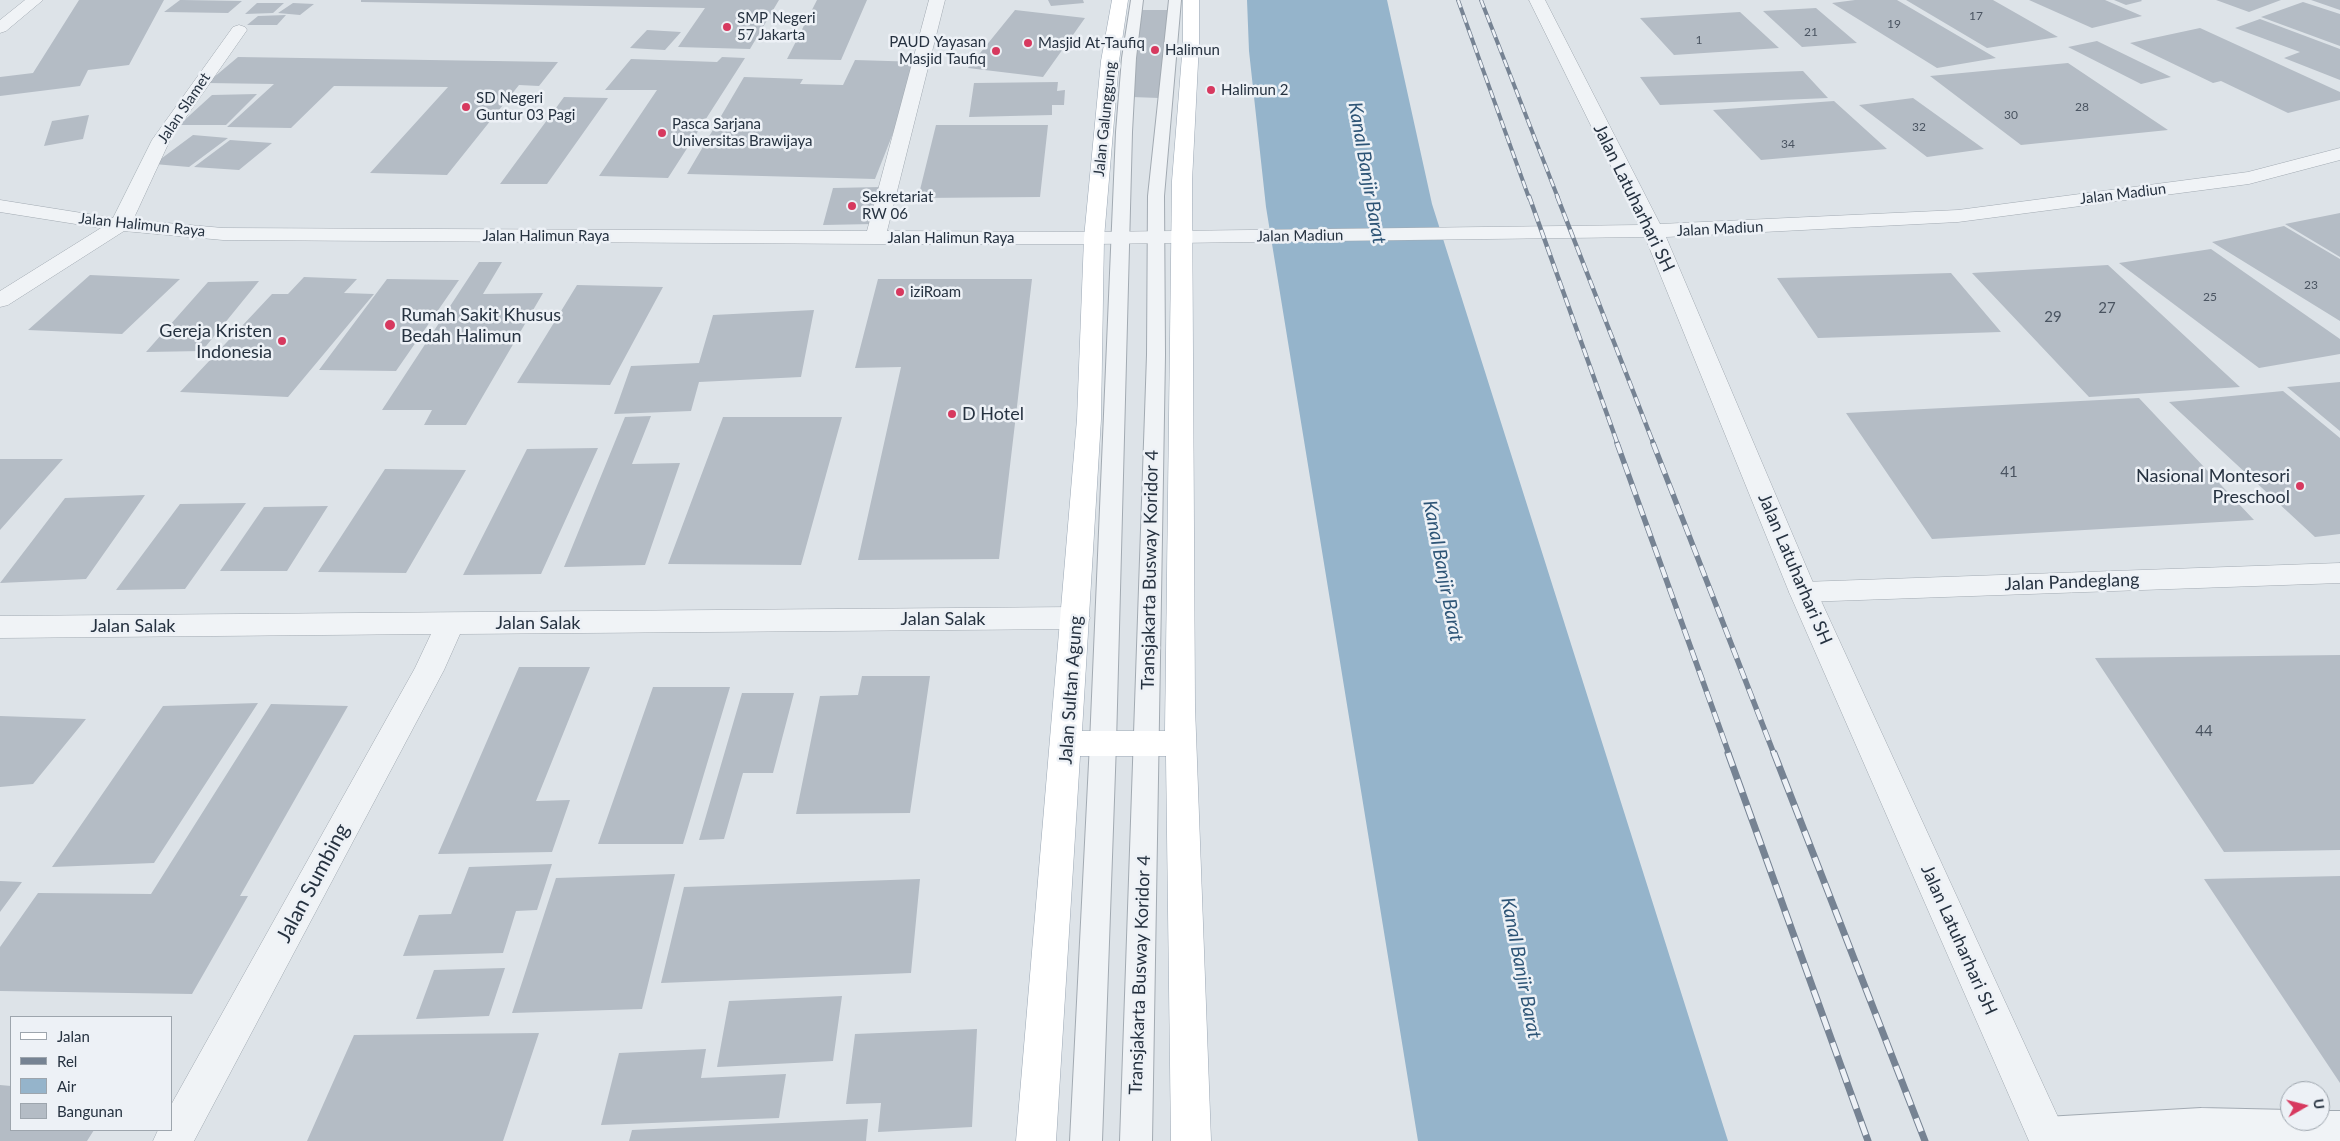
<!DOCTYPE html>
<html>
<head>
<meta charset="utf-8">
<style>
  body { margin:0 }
  #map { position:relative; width:2340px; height:1141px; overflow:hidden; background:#dde3e8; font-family:Lato,sans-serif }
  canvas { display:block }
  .legend { position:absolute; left:10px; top:1016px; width:162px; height:115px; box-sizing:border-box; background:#edf1f6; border:1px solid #9da5ad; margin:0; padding:6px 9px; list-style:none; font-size:15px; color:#263240 }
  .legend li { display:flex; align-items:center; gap:10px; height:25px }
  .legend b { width:25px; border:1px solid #9da5ad }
  .north { position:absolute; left:2280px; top:1081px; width:50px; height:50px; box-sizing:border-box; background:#edf1f6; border:1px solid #9da5ad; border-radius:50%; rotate:82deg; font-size:14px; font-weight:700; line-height:20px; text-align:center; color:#263240 }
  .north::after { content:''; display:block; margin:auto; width:18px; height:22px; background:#d7395f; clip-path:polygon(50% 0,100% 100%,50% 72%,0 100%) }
</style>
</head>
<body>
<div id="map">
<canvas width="2340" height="1141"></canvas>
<ul class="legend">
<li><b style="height:6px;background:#fff"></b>Jalan</li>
<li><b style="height:6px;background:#768393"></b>Rel</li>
<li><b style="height:14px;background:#95b4cb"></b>Air</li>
<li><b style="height:14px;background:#b4bcc5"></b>Bangunan</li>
</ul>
<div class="north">U</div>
</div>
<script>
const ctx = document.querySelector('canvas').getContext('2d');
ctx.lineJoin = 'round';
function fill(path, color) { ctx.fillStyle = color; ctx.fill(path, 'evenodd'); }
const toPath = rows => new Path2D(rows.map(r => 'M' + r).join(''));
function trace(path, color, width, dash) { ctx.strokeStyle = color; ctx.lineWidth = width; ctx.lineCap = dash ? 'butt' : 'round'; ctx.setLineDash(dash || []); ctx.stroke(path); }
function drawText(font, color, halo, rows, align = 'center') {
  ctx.font = font + ' Lato,sans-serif'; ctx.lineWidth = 5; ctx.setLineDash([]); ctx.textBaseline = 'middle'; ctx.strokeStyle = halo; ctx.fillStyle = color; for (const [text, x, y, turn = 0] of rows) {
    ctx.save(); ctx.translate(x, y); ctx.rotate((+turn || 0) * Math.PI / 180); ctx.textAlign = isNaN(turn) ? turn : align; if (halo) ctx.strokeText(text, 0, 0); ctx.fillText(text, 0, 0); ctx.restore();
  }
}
fill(toPath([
  [1247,0,1387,0,1432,204,1728,1141,1418,1141,1266,207,1249,51]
]), '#95b4cb');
fill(toPath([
  [79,0,164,0,129,65,88,70,80,86,0,96,0,77,33,73],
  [180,0,182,0,242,1,228,13,164,12],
  [361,0,779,0,750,49,678,47,705,8,361,2],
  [817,0,867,0,841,60,787,59],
  [1048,0,1083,0,1084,3,1051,6],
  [1855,0,1897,0,1996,58,1937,68,1832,3],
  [1906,0,1993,0,2058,37,1987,48],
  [2029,0,2105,0,2142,16,2092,28],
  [2114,0,2141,0,2142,1,2126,5],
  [2216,0,2281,0,2249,12],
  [2311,0,2340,0,2340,10],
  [2303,2,2340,14,2340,46,2261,17],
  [257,3,284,3,273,13,245,14],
  [293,3,314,4,300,15,278,13],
  [1816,8,1857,43,1802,47,1763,11],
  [1015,10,1085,18,1043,77,968,68],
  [1142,10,1168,10,1159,98,1132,97],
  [1740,12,1779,48,1674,55,1640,18],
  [286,15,277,25,247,25,258,16],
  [2260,19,2340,49,2340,80,2284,58,2300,52,2235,28],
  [2200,28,2340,92,2340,100,2288,113,2221,81,2213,83,2130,43],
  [647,30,681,32,665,50,630,48],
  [2097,41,2171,77,2141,84,2068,47],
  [238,57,558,62,539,86,519,85,447,175,370,173,448,87,334,86,291,128,227,127,274,84,207,83],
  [722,57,745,58,668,178,599,176,657,90,605,90,631,59,717,62],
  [855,60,921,62,875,179,687,174,744,77,803,79,800,84,843,85],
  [2068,63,2168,130,2021,145,1930,76],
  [1803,71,1828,98,1660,105,1640,77],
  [1058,82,1057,91,1065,90,1064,105,1052,105,1052,115,969,117,974,83],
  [257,94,226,125,179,125,212,95],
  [564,97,608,98,547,184,500,184],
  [1913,98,1984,149,1927,157,1859,105],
  [1834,101,1887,149,1761,160,1713,110],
  [89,115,83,139,44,146,52,121],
  [936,125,1048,125,1040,197,918,198],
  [193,135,228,138,189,167,154,164],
  [230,140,272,143,239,170,194,167],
  [881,187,873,224,823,225,833,188],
  [2340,213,2340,257,2285,224],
  [2284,226,2340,259,2340,321,2212,242],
  [2211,249,2340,339,2340,354,2259,368,2119,263],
  [479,262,502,262,483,294,543,293,466,425,424,425,432,410,382,410],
  [2108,265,2240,387,2089,397,1972,273],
  [1951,273,2001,332,1818,338,1777,278],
  [90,275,180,279,122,334,28,330],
  [304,277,357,279,344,293,374,294,288,397,180,392,272,294,288,294],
  [387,279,459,280,396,371,319,370],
  [878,279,1032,279,999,559,858,560,901,367,855,368],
  [259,281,202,351,146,352,208,282],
  [577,285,663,287,610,385,517,383],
  [814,310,801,377,699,382,691,411,614,414,631,366,699,363,713,315],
  [2340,382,2340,431,2287,387],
  [2283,391,2340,438,2340,534,2315,537,2169,402],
  [2139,398,2254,520,1932,539,1846,413],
  [651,416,632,464,680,463,645,565,564,567,625,417],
  [723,417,842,417,801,565,668,564],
  [598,448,541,574,463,575,527,449],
  [0,459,63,459,0,530],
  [385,469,466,470,406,573,318,572],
  [145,495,86,579,0,583,65,498],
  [246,503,185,589,116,590,180,504],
  [328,506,287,571,220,571,264,507],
  [2340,655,2340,850,2224,852,2095,658],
  [519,667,590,667,536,801,570,800,552,852,438,854],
  [862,676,930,676,910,813,796,814,820,696,858,695],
  [653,687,730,687,683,844,598,844],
  [742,693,794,693,773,773,743,773,724,839,699,840],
  [258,703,154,863,52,867,163,706],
  [271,704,348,706,240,896,248,896,192,994,0,991,0,947,38,893,151,894],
  [0,716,86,719,33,784,0,787],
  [552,864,537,910,516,911,503,953,403,956,419,915,451,914,469,867],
  [675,874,642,1009,512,1013,556,878],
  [2340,876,2340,1083,2204,879],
  [920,879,911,973,661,983,684,887],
  [0,881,22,882,0,912],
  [505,968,489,1016,416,1019,434,970],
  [842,996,833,1061,717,1067,729,1001],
  [977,1029,972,1127,878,1132,881,1103,846,1104,855,1034],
  [539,1033,503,1141,307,1141,354,1035],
  [706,1049,701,1078,786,1074,779,1118,601,1125,619,1053],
  [0,1085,11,1086,11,1130,94,1130,87,1141,0,1141],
  [868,1119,866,1141,629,1141,632,1130]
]), '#b4bcc5');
const service = toPath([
  [1131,0,1143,0,1136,58,1132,132,1116,743,1102,1141,1070,1141,1090,743,1116,132,1122,58,1131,0],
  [1169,0,1181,0,1164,196,1165,355,1152,1141,1120,1141,1147,355,1148,196,1169,0],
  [2201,1108,2290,1110,2290,1121,2320,1121,2320,1111,2340,1111,2340,1141,2033,1141,2030,1133,2035,1122,2046,1117,2201,1108]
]);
const minor = toPath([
  [25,0,43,0,6,31,0,33,0,20,25,0],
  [929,0,945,0,887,231,1094,232,1101,234,1104,238,1101,242,1094,244,875,244,223,240,124,231,8,305,0,307,0,291,101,228,0,212,0,200,113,218,152,140,233,27,239,25,245,27,247,30,170,140,133,220,223,228,867,231,929,0],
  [2340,563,2340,583,1803,602,1793,599,1789,592,1793,585,1803,582,2340,563],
  [1076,607,1086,611,1090,618,1086,625,1076,629,460,634,444,670,194,1141,153,1141,158,1130,171,1130,171,1105,415,668,431,634,0,638,0,616,1076,607]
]);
const tertiary = toPath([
  [1529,0,1545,0,1660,224,1958,210,2248,172,2340,148,2340,160,2249,184,1958,222,1666,237,1817,592,2069,1141,2029,1141,1789,592,1645,237,1094,244,1087,242,1084,238,1087,234,1094,232,1640,225,1529,0]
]);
const primary = toPath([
  [1112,0,1128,0,1119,61,1104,238,1101,419,1082,731,1165,731,1172,181,1183,43,1183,0,1199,0,1199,43,1192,181,1195,707,1211,1141,1171,1141,1166,756,1080,756,1056,1141,1016,1141,1077,419,1084,238,1101,61,1112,0]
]);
trace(service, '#a2aab2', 2);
trace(minor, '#a2aab2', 1);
trace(tertiary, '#a2aab2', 1);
trace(primary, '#9ca8b5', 1);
fill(service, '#f0f3f6');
fill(minor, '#f0f3f6');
fill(tertiary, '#f0f3f6');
fill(primary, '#fff');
const railFar3 = toPath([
  [1458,0,1529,198],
  [1481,0,1558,198]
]);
const railFar2 = toPath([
  [1529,196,1618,445],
  [1557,196,1654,445]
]);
const railFar1 = toPath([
  [1617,443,1729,754],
  [1653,443,1774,754]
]);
const rail = toPath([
  [1728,753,1868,1141],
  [1774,753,1925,1141]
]);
trace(railFar3, '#768393', 4);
trace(railFar2, '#768393', 4.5);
trace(railFar1, '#768393', 5.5);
trace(rail, '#768393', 7);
trace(railFar3, '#edf1f6', 2.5, [8]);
trace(railFar2, '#edf1f6', 3, [9]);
trace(railFar1, '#edf1f6', 4, [11]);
trace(rail, '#edf1f6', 5, [14]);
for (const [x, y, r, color] of [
  [727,27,5,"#d7395f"],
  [1028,43,5,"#d7395f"],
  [1155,50,5,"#d7395f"],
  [996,51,5,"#d7395f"],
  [1211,90,5,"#d7395f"],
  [466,107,5,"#d7395f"],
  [662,133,5,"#d7395f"],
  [852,206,5,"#d7395f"],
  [900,292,5,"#d7395f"],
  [390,325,6,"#d7395f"],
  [282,341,5,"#d7395f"],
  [952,414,5,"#d7395f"],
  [2300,486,5,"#d7395f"]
]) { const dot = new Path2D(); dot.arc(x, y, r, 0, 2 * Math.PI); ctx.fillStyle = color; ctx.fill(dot); trace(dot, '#edf1f6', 2); }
drawText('12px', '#4a5461', null, [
  ["17",1976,16],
  ["19",1894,24],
  ["21",1811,32],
  ["1",1699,40],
  ["28",2082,107],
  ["30",2011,115],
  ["32",1919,127],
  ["34",1788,144],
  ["23",2311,285],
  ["25",2210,297]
]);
drawText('15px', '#263240', '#edf1f6', [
  ["SMP Negeri",737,18],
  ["57 Jakarta",737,35],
  ["PAUD Yayasan",986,42,"right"],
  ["Masjid Taufiq",986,59,"right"],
  ["Masjid At-Taufiq",1038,43],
  ["Halimun",1165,50],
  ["Halimun 2",1221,90],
  ["SD Negeri",476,98],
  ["Guntur 03 Pagi",476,115],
  ["Pasca Sarjana",672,124],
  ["Universitas Brawijaya",672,141],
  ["Sekretariat",862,197],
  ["RW 06",862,214],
  ["iziRoam",910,292]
], 'left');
drawText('15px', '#263240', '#edf1f6', [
  ["Jalan Slamet",184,108,-56],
  ["Jalan Galunggung",1105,119,-84],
  ["Jalan Madiun",2123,194,-7],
  ["Jalan Halimun Raya",142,225,6],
  ["Jalan Madiun",1720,229,-3],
  ["Jalan Halimun Raya",546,236],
  ["Jalan Madiun",1300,236,-1],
  ["Jalan Halimun Raya",951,238]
]);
drawText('15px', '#4a5461', null, [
  ["27",2107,308],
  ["29",2053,317],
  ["41",2009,472],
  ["44",2204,731]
]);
drawText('18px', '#263240', '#edf1f6', [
  ["Jalan Latuharhari SH",1634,198,64],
  ["Jalan Latuharhari SH",1795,569,67],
  ["Transjakarta Busway Koridor 4",1150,570,-89],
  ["Jalan Pandeglang",2072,582,-2],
  ["Jalan Salak",943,619],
  ["Jalan Salak",538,623],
  ["Jalan Salak",133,626],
  ["Jalan Sultan Agung",1071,690,-86],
  ["Jalan Latuharhari SH",1959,940,66],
  ["Transjakarta Busway Koridor 4",1140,975,-88]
]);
drawText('18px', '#263240', '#edf1f6', [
  ["Rumah Sakit Khusus",401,315],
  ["Bedah Halimun",401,336],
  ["Gereja Kristen",272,331,"right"],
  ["Indonesia",272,352,"right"],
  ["D Hotel",962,414],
  ["Nasional Montesori",2290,476,"right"],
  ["Preschool",2290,497,"right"]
], 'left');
drawText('italic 19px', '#2d5476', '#edf1f6', [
  ["Kanal Banjir Barat",1367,173,80],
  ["Kanal Banjir Barat",1443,571,79],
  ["Kanal Banjir Barat",1521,968,79]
]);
drawText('21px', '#263240', '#edf1f6', [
  ["Jalan Sumbing",313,883,-62]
]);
</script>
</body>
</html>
